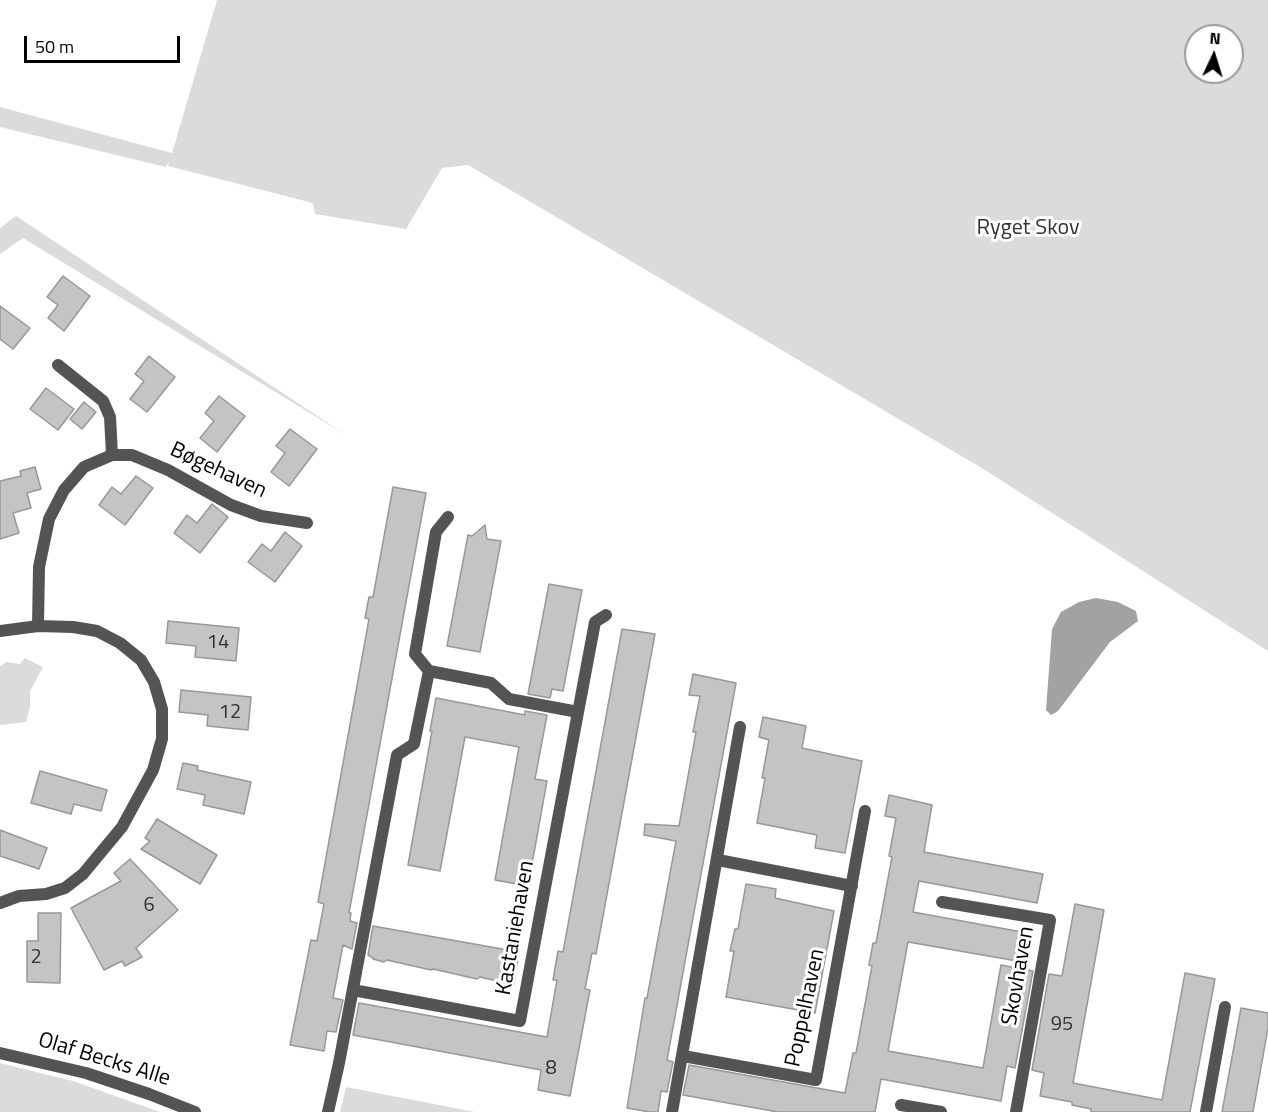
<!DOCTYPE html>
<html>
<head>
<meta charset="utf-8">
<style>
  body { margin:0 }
  #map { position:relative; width:1268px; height:1112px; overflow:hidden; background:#fff; font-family:"Titillium Web",sans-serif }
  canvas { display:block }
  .north { position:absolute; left:1184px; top:24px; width:60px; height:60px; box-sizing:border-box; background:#fff; border:2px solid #999; border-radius:50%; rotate:4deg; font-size:16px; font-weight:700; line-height:24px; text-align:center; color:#000 }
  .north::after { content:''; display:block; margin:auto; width:21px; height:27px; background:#000; clip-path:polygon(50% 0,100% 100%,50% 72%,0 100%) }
  .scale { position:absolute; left:24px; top:36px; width:156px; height:27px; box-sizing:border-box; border:3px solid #000; border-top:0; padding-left:8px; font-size:18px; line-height:21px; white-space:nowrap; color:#000; -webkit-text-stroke:4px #fff; paint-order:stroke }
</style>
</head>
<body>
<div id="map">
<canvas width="1268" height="1112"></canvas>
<div class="north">N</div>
<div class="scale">50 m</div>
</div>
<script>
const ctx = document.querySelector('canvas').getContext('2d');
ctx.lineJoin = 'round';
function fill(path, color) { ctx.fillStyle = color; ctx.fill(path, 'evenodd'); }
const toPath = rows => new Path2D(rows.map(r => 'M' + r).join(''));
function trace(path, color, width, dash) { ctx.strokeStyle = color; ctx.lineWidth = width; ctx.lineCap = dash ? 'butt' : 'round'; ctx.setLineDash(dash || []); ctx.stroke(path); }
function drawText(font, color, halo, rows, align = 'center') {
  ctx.font = font + ' "Titillium Web",sans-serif'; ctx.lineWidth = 6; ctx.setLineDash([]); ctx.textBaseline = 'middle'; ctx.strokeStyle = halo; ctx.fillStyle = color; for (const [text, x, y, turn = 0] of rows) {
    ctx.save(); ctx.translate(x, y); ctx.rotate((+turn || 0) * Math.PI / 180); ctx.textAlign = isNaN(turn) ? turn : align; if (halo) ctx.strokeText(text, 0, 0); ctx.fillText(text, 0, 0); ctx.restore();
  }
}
fill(toPath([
  [217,0,1268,0,1268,651,985,470,468,165,442,168,406,229,315,214,313,203,168,166,169,161,166,167,0,127,0,107,172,153],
  [1196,36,1232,36,1232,72,1196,72],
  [16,216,346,435,23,238,0,254,0,228],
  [25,658,43,667,30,691,30,707,26,722,0,725,0,667,6,662,20,664],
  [0,1063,73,1081,160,1112,0,1112],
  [346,1087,475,1112,340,1112]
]), '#dbdbdb');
fill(toPath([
  [1096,598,1118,602,1136,611,1138,621,1110,642,1058,711,1051,715,1046,710,1052,629,1061,612,1079,602]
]), '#a2a2a2');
const building = toPath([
  [63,276,90,296,64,331,48,318,58,305,47,297,63,276],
  [0,306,30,328,13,349,0,339,0,306],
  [149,356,175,377,147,412,130,399,144,381,135,374,149,356],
  [46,388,74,409,58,430,30,409,46,388],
  [219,396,245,416,217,452,200,438,214,421,205,413,219,396],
  [84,402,96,412,82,429,70,419,84,402],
  [290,429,317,449,289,486,271,472,285,453,276,446,290,429],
  [35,467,41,489,27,493,31,508,13,513,19,533,0,539,0,481,21,476,20,471,35,467],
  [136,476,153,488,125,525,99,505,112,487,121,494,136,476],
  [393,487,426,493,349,913,351,913,350,921,357,923,352,949,343,945,333,998,343,1000,336,1032,327,1031,324,1051,290,1045,311,940,317,941,324,904,318,902,369,619,365,618,369,597,373,597,393,487],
  [212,504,228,517,200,553,174,533,187,515,197,523,212,504],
  [485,525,487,539,501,541,480,652,447,646,468,535,472,536,485,525],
  [285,532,302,546,275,582,248,562,262,544,271,551,285,532],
  [549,584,582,590,563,691,552,689,550,698,528,694,549,584],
  [168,621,239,628,236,661,195,657,196,646,166,643,168,621],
  [622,629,655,634,596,954,592,953,585,989,590,990,570,1096,538,1090,541,1070,353,1035,359,1003,547,1037,557,980,553,980,558,951,563,952,622,629],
  [693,674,736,683,667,1060,673,1062,667,1092,661,1091,658,1112,650,1112,627,1108,645,998,647,998,676,841,644,835,645,824,679,826,696,732,693,732,700,696,689,695,693,674],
  [181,690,251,697,248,730,207,726,208,715,179,712,181,690],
  [436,698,525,715,525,711,547,715,535,779,547,781,528,886,495,880,519,747,465,737,440,871,408,865,432,731,430,731,436,698],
  [763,717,806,726,802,748,862,761,845,853,815,848,817,835,757,823,765,778,762,778,769,740,759,737,763,717],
  [183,763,198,766,197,770,251,782,244,814,203,805,205,795,177,789,183,763],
  [40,771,107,790,101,811,74,804,71,814,31,803,40,771],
  [889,795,932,805,924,852,1043,874,1037,903,919,881,913,912,1022,932,1017,961,908,942,888,1051,983,1068,1001,965,1033,971,1015,1068,1007,1066,1001,1101,881,1079,875,1112,778,1112,683,1095,689,1065,845,1093,853,1053,856,1053,872,966,869,965,873,943,876,943,892,857,889,856,896,818,885,816,889,795],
  [157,819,217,855,200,884,141,849,150,841,145,838,157,819],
  [0,830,47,848,39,869,0,856,0,830],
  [130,859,178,910,136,948,142,957,125,966,122,961,104,970,71,908,121,881,114,873,130,859],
  [746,884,776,889,775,898,834,911,815,1013,726,997,734,951,730,951,735,929,738,929,746,884],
  [1075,904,1104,910,1073,1083,1162,1100,1185,973,1215,979,1190,1112,1091,1112,1091,1109,1072,1105,1072,1102,1040,1096,1044,1073,1032,1070,1049,974,1062,976,1075,904],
  [38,913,61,913,60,983,27,982,27,941,38,941,38,913],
  [373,926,519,952,514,985,480,977,477,979,433,969,431,970,387,960,384,962,373,959,373,958,368,955,373,926],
  [1241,1008,1268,1013,1268,1028,1253,1112,1222,1112,1241,1008]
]);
fill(building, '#c4c4c4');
trace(building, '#989898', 1.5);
trace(toPath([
  [58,365,103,401,110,417,112,455],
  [38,626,39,567,49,519,64,490,84,467,112,455,132,455,168,470,231,505,261,516,307,523],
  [0,631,38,626,73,627,97,631,120,643,141,660,154,682,162,709,162,739,153,770,122,827,83,874,65,888,46,894,19,896,0,903],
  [429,671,491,683,509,699,578,712],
  [718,860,852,886],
  [942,902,1050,920,1016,1112],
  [353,990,520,1021,595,622,606,615],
  [0,1053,86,1073,149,1094,195,1112],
  [683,1056,816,1080,865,811],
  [901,1105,941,1112],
  [328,1112,339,1063,397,755,414,744,429,671,415,654,436,532,448,517],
  [672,1112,740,727],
  [1206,1112,1225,1007]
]), '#545454', 12);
drawText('20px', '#313131', null, [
  ["14",218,643],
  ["12",230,713],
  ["6",149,906],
  ["2",36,958],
  ["95",1062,1025],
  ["8",551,1069]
]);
drawText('22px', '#323232', '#fff', [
  ["Ryget Skov",1028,229]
]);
drawText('22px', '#000', '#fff', [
  ["Bøgehaven",218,471,25],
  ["Kastaniehaven",516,928,-80],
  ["Skovhaven",1019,976,-80],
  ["Poppelhaven",806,1008,-78],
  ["Olaf Becks Alle",104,1060,17]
]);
</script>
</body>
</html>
